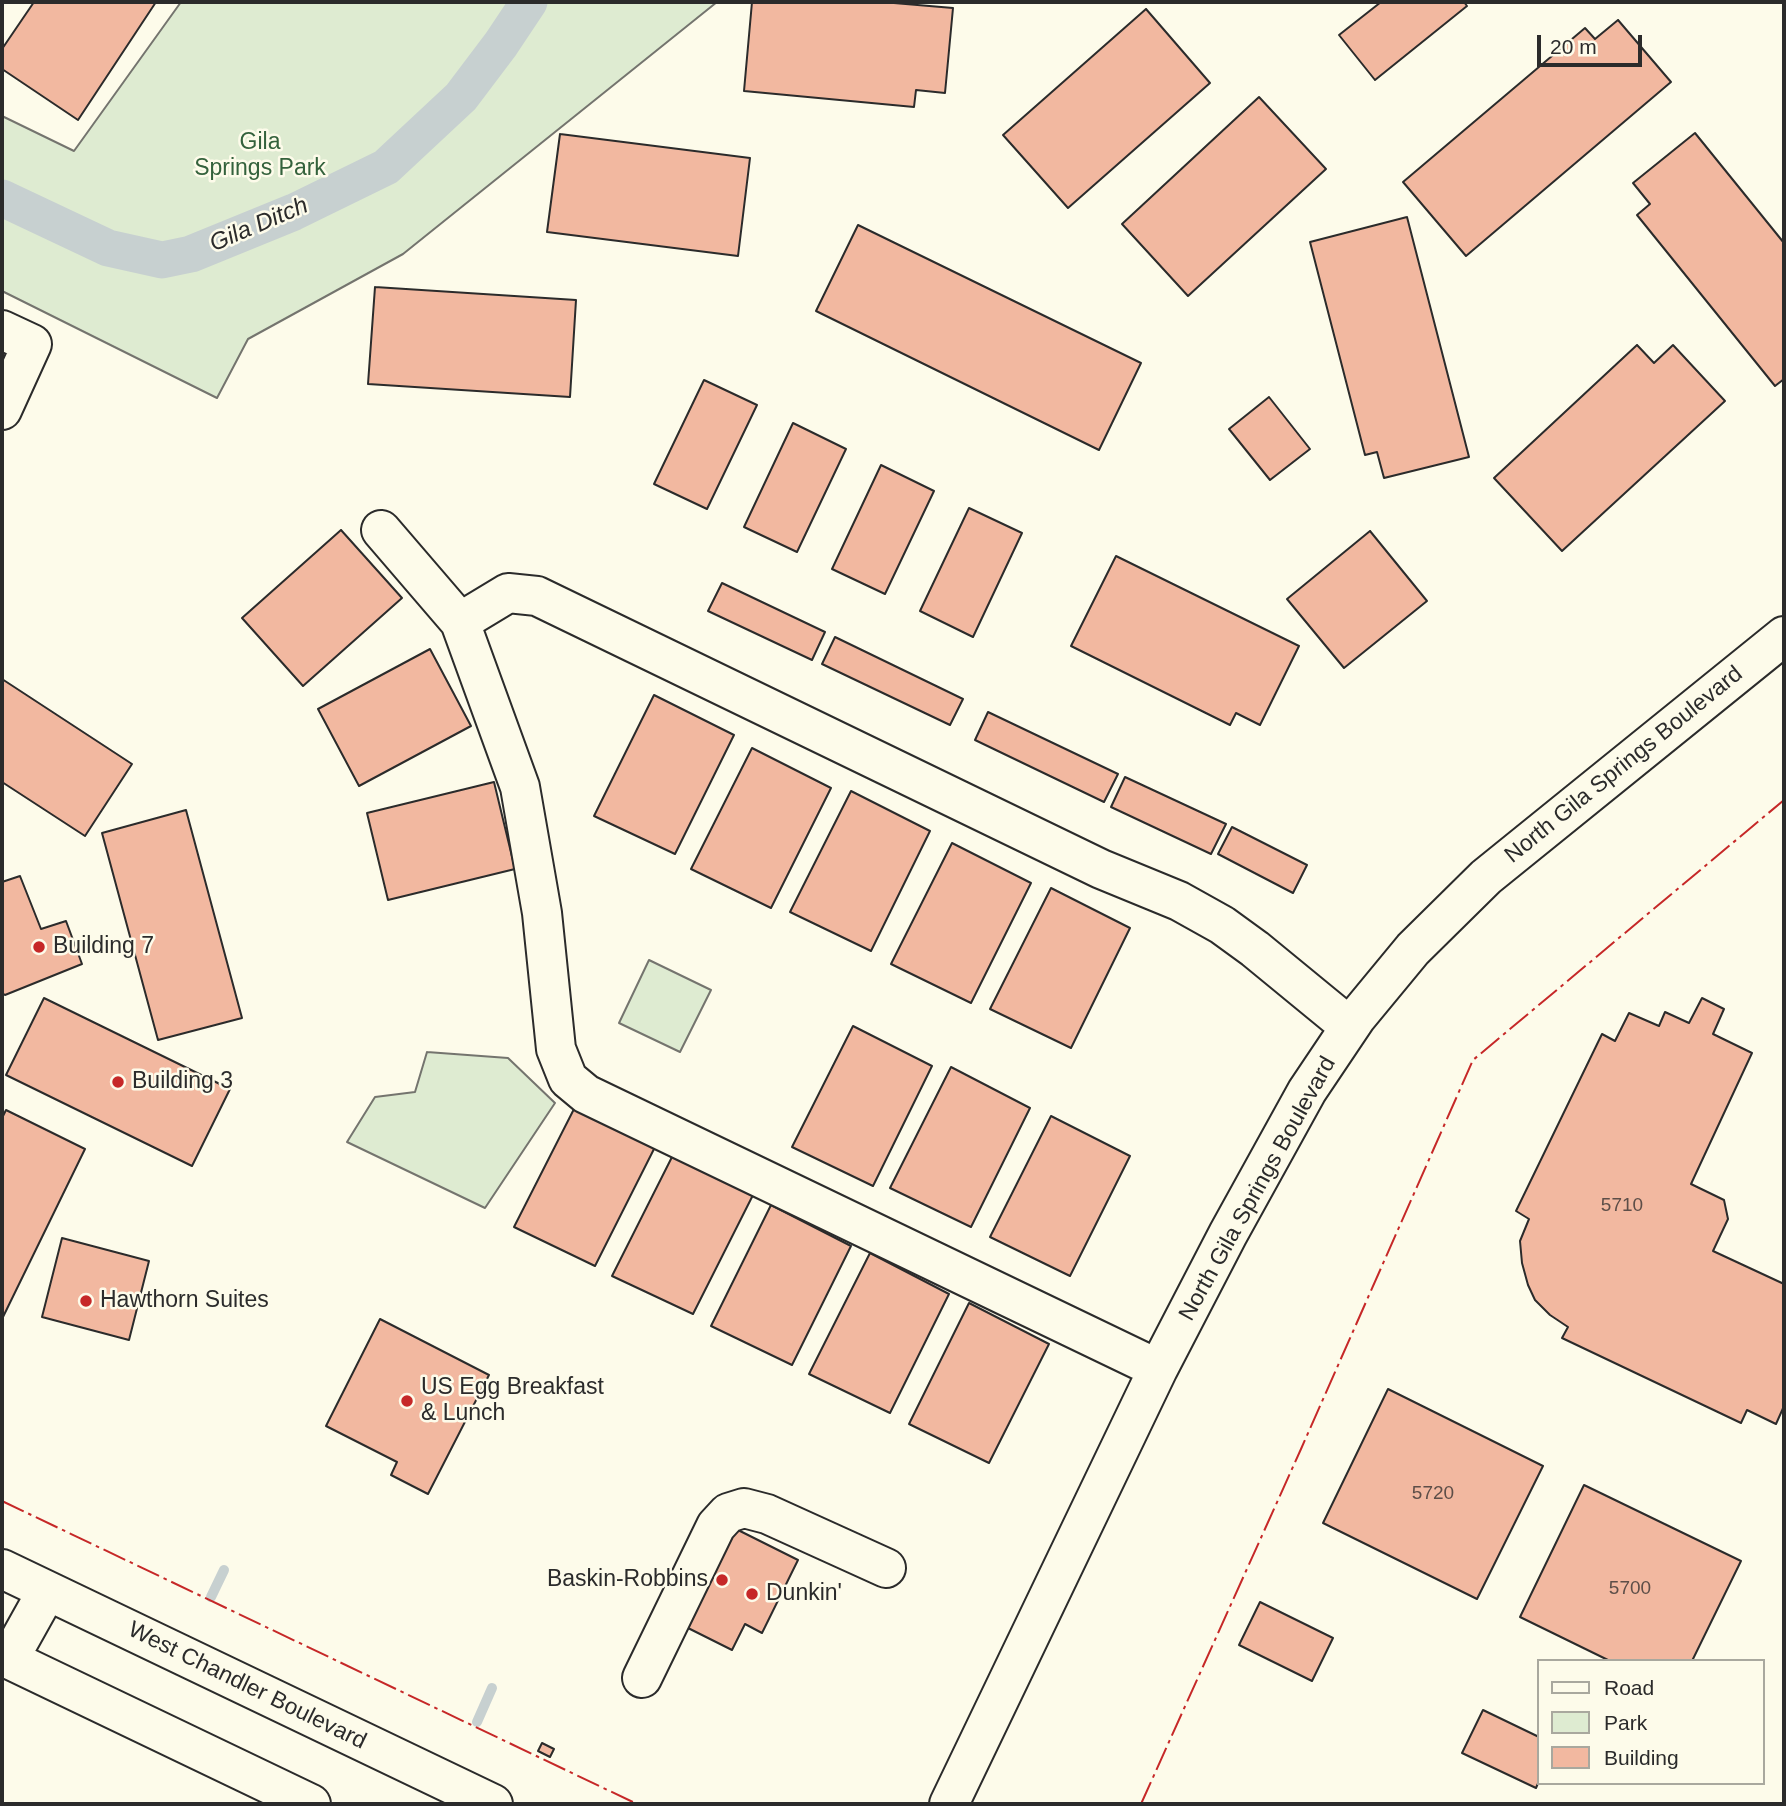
<!DOCTYPE html>
<html>
<head>
<meta charset="utf-8">
<style>
  body { margin:0 }
  #map { position:relative; width:1786px; height:1806px; overflow:hidden; background:#fdfbea; font-family:Helvetica,sans-serif }
  canvas { display:block }
  .frame { position:absolute; inset:0; border:4px solid #2b2b2b; pointer-events:none }
  .legend { position:absolute; left:1537px; top:1659px; width:228px; height:126px; box-sizing:border-box; background:#fdfbea; border:2px solid #a9a89e; margin:0; padding:9px 12px; list-style:none; font-size:21px; color:#2b2b2b }
  .legend li { display:flex; align-items:center; gap:14px; height:35px }
  .legend b { width:35px; border:2px solid #a9a89e }
  .scale { position:absolute; left:1537px; top:35px; width:105px; height:32px; box-sizing:border-box; border:4px solid #2b2b2b; border-top:0; padding-left:9px; font-size:21px; line-height:24px; white-space:nowrap; color:#2b2b2b; -webkit-text-stroke:5px #fdfbea; paint-order:stroke }
</style>
</head>
<body>
<div id="map">
<canvas width="1786" height="1806"></canvas>
<div class="frame"></div>
<ul class="legend">
<li><b style="height:9px;background:#fdfbea"></b>Road</li>
<li><b style="height:19px;background:#deebd1"></b>Park</li>
<li><b style="height:19px;background:#f2b8a0"></b>Building</li>
</ul>
<div class="scale">20 m</div>
</div>
<script>
const ctx = document.querySelector('canvas').getContext('2d');
ctx.lineJoin = 'round';
function fill(path, color) { ctx.fillStyle = color; ctx.fill(path, 'evenodd'); }
const toPath = rows => new Path2D(rows.map(r => 'M' + r).join(''));
function trace(path, color, width, dash) { ctx.strokeStyle = color; ctx.lineWidth = width; ctx.lineCap = dash ? 'butt' : 'round'; ctx.setLineDash(dash || []); ctx.stroke(path); }
function drawText(font, color, halo, rows, align = 'center') {
  ctx.font = font + ' Helvetica,sans-serif'; ctx.lineWidth = 5; ctx.setLineDash([]); ctx.textBaseline = 'middle'; ctx.strokeStyle = halo; ctx.fillStyle = color; for (const [text, x, y, turn = 0] of rows) {
    ctx.save(); ctx.translate(x, y); ctx.rotate((+turn || 0) * Math.PI / 180); ctx.textAlign = isNaN(turn) ? turn : align; if (halo) ctx.strokeText(text, 0, 0); ctx.fillText(text, 0, 0); ctx.restore();
  }
}
const green = toPath([
  [181,2,717,2,403,254,248,339,217,398,2,291,2,116,74,151,181,2],
  [649,960,711,990,680,1052,619,1023,649,960],
  [427,1052,508,1058,555,1103,485,1208,347,1142,375,1097,415,1092,427,1052]
]);
fill(green, '#deebd1');
trace(green, '#74746e', 2);
trace(toPath([
  [211,1597,224,1570],
  [477,1722,492,1688]
]), '#c7d0d0', 10);
trace(toPath([
  [2,198,108,248,162,260,191,254,294,212,386,167,461,97,501,44,529,2]
]), '#c7d0d0', 37);
const building = toPath([
  [34,2,156,2,78,120,2,69,2,49,34,2],
  [752,2,882,2,953,8,945,93,916,90,914,107,744,91,752,2],
  [1381,2,1464,2,1467,6,1375,80,1339,35,1381,2],
  [1146,9,1210,83,1068,208,1003,135,1146,9],
  [1618,20,1671,82,1466,256,1403,182,1585,28,1595,39,1618,20],
  [1259,97,1326,169,1188,296,1122,224,1259,97],
  [1695,133,1784,243,1784,379,1775,386,1637,215,1650,204,1633,183,1695,133],
  [560,134,750,158,738,256,547,232,560,134],
  [1407,217,1469,457,1384,478,1377,452,1365,455,1310,242,1407,217],
  [858,225,1141,363,1099,450,816,311,858,225],
  [375,287,576,300,570,397,368,384,375,287],
  [1637,345,1654,363,1673,345,1725,401,1562,551,1494,478,1637,345],
  [704,380,757,405,707,509,654,484,704,380],
  [1269,397,1310,449,1270,480,1229,429,1269,397],
  [793,423,846,449,797,552,744,527,793,423],
  [881,465,934,491,885,594,832,569,881,465],
  [969,508,1022,533,973,637,920,611,969,508],
  [341,530,402,598,303,686,242,618,341,530],
  [1370,531,1427,601,1344,668,1287,599,1370,531],
  [1116,556,1299,646,1260,725,1236,713,1230,725,1071,646,1116,556],
  [722,583,825,632,812,660,708,611,722,583],
  [835,637,963,699,950,725,822,664,835,637],
  [430,649,471,726,359,786,318,709,430,649],
  [2,679,132,764,85,836,2,782,2,679],
  [654,695,734,735,675,854,594,816,654,695],
  [988,712,1118,774,1104,802,975,740,988,712],
  [752,748,831,788,771,908,691,869,752,748],
  [1125,777,1226,824,1211,854,1111,807,1125,777],
  [494,782,515,869,388,900,367,813,494,782],
  [851,791,930,831,871,951,790,912,851,791],
  [186,810,242,1018,158,1040,102,833,186,810],
  [1232,827,1307,865,1293,893,1218,854,1232,827],
  [952,843,1031,883,971,1003,891,964,952,843],
  [20,876,41,929,66,921,82,964,5,995,2,993,2,882,20,876],
  [1051,888,1130,928,1071,1048,990,1009,1051,888],
  [44,998,230,1089,192,1166,6,1075,44,998],
  [1702,998,1724,1009,1713,1034,1752,1053,1691,1184,1724,1200,1728,1219,1713,1251,1784,1284,1784,1406,1776,1424,1747,1410,1741,1423,1562,1338,1568,1327,1550,1315,1535,1300,1528,1285,1522,1263,1520,1241,1529,1219,1516,1211,1602,1034,1615,1041,1629,1013,1659,1026,1665,1012,1689,1023,1702,998],
  [853,1026,932,1066,873,1186,792,1147,853,1026],
  [951,1067,1030,1108,971,1227,890,1188,951,1067],
  [575,1107,655,1147,595,1266,514,1227,575,1107],
  [6,1110,85,1149,2,1319,2,1118,6,1110],
  [1051,1116,1130,1156,1070,1276,990,1237,1051,1116],
  [673,1155,753,1195,693,1314,612,1276,673,1155],
  [771,1205,851,1246,792,1365,711,1326,771,1205],
  [62,1238,149,1261,129,1340,42,1317,62,1238],
  [870,1253,949,1294,890,1413,809,1374,870,1253],
  [969,1303,1049,1344,989,1463,909,1424,969,1303],
  [380,1319,489,1375,428,1494,391,1475,397,1462,326,1426,380,1319],
  [1388,1389,1543,1466,1477,1599,1323,1523,1388,1389],
  [1584,1485,1741,1561,1692,1661,1610,1661,1520,1617,1584,1485],
  [734,1528,798,1560,762,1633,745,1624,732,1650,686,1627,734,1528],
  [1260,1602,1333,1638,1312,1681,1239,1645,1260,1602],
  [1483,1710,1539,1737,1539,1781,1536,1788,1462,1753,1483,1710],
  [542,1743,554,1749,550,1757,538,1751,542,1743]
]);
fill(building, '#f2b8a0');
trace(building, '#2b2b2b', 2);
const minor = toPath([
  [2,330,32,344,2,410],
  [381,530,460,622],
  [1158,1369,586,1094,568,1079,556,1049,542,913,520,787,460,622,508,593,537,596,1101,869,1179,901,1222,925,1255,949,1350,1027],
  [642,1678,716,1526,728,1513,744,1508,767,1514,886,1568],
  [949,1804,1158,1369,1228,1234,1307,1091,1356,1018,1413,949,1486,877,1784,636]
]);
const major = toPath([
  [2,1569,493,1804],
  [2,1656,311,1804],
  [9,1659,47,1591]
]);
trace(minor, '#2b2b2b', 42);
trace(major, '#2b2b2b', 42);
trace(minor, '#fdfbea', 38);
trace(major, '#fdfbea', 38);
trace(toPath([
  [2,1501,637,1804],
  [1141,1804,1301,1449,1473,1060,1784,800]
]), '#c62828', 2, [24, 5, 3.5, 5]);
for (const [x, y, r, color] of [
  [39,947,7,"#c62828"],
  [118,1082,7,"#c62828"],
  [86,1301,7,"#c62828"],
  [407,1401,7,"#c62828"],
  [722,1580,7,"#c62828"],
  [752,1594,7,"#c62828"]
]) { const dot = new Path2D(); dot.arc(x, y, r, 0, 2 * Math.PI); ctx.fillStyle = color; ctx.fill(dot); trace(dot, '#fdfbea', 2.5); }
drawText('19px', '#5d4e48', null, [
  ["5710",1622,1206],
  ["5720",1433,1494],
  ["5700",1630,1589]
]);
drawText('23px', '#34623c', '#fdfbea', [
  ["Gila",260,143],
  ["Springs Park",260,169]
]);
drawText('23px', '#2b2b2b', '#fdfbea', [
  ["North Gila Springs Boulevard",1624,765,-39],
  ["North Gila Springs Boulevard",1258,1189,-61],
  ["West Chandler Boulevard",247,1686,26]
]);
drawText('23px', '#2b2b2b', '#fdfbea', [
  ["Building 7",53,947],
  ["Building 3",132,1082],
  ["Hawthorn Suites",100,1301],
  ["US Egg Breakfast",421,1388],
  ["& Lunch",421,1414],
  ["Baskin-Robbins",708,1580,"right"],
  ["Dunkin'",766,1594]
], 'left');
drawText('italic 24px', '#2b2b2b', '#fdfbea', [
  ["Gila Ditch",259,225,-23]
]);
</script>
</body>
</html>
